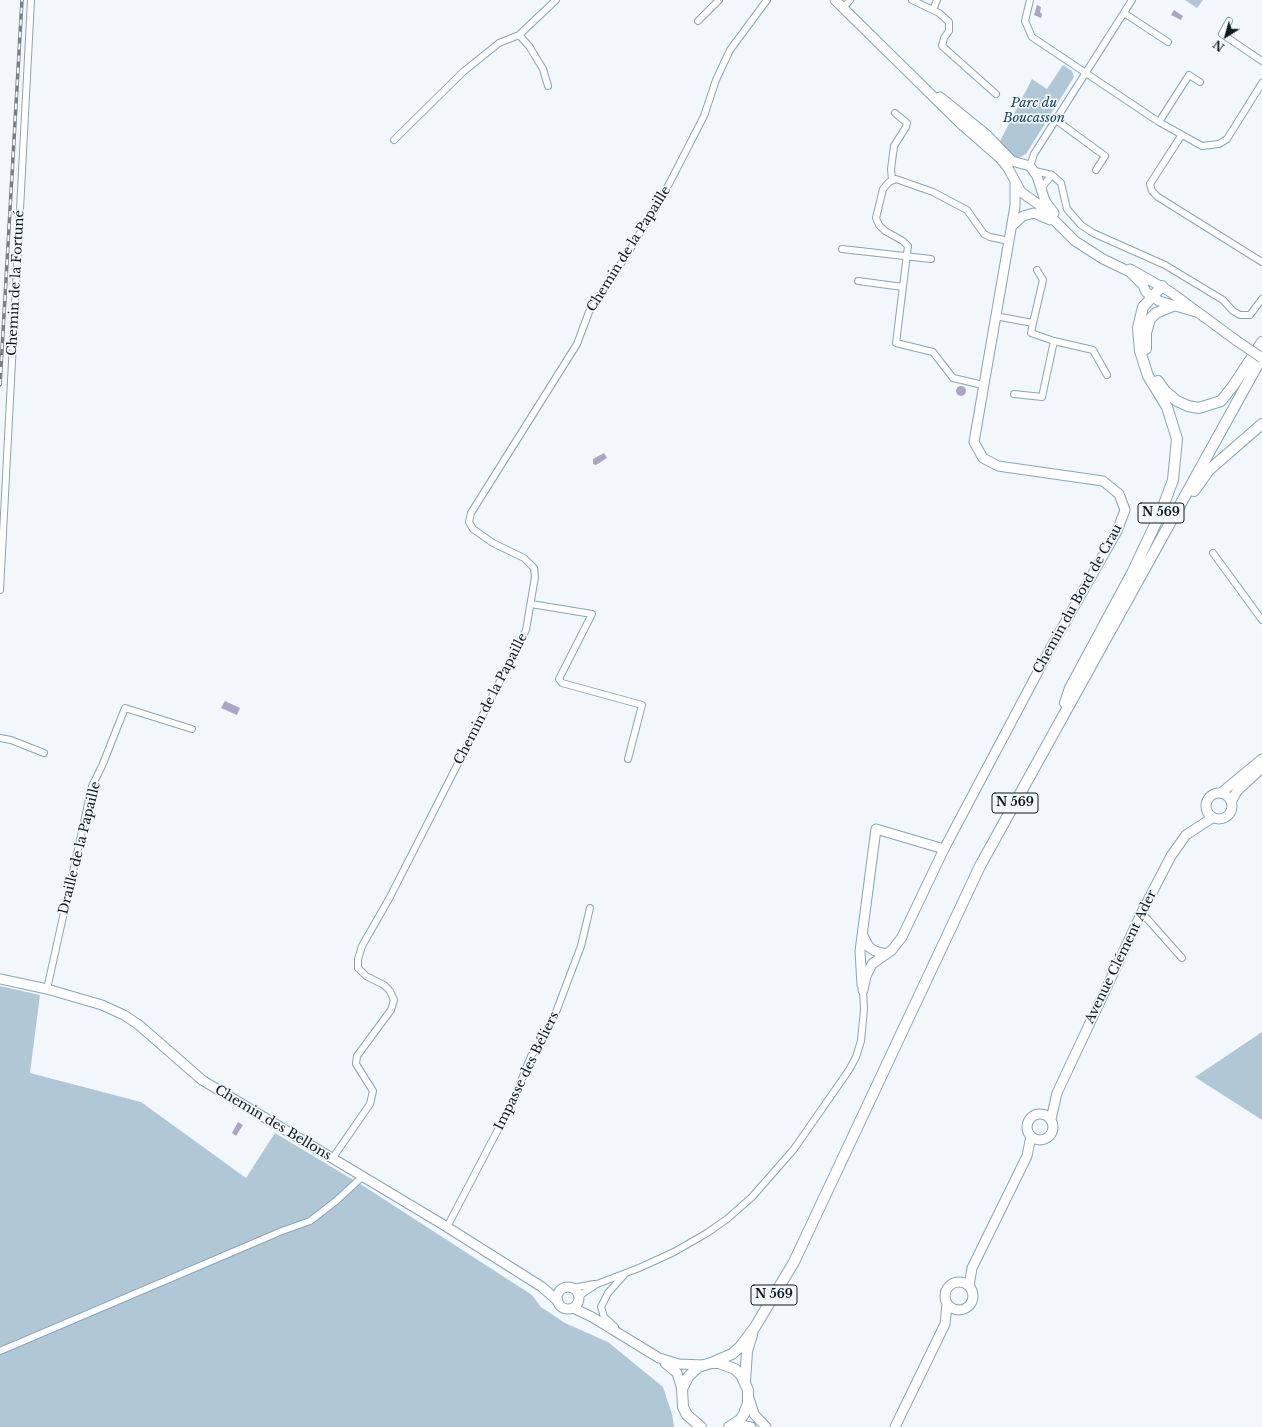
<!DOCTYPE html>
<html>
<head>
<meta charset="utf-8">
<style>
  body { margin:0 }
  #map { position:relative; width:1262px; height:1427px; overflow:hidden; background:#f1f7fb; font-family:"Libre Baskerville",serif }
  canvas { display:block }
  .north { position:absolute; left:1206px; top:16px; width:40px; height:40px; -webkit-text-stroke:3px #f1f7fb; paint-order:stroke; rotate:217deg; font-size:11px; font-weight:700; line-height:16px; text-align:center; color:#0d191f }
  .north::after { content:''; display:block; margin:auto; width:14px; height:18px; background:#0d191f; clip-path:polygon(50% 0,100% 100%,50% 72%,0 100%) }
</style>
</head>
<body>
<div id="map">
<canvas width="1262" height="1427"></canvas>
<div class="north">N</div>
</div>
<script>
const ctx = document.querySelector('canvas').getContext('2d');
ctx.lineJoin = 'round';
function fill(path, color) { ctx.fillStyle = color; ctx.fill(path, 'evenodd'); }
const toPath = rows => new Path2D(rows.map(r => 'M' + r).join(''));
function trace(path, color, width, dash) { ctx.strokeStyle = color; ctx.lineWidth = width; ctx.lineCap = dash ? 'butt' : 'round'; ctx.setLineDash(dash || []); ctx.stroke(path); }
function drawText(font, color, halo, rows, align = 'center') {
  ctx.font = font + ' "Libre Baskerville",serif'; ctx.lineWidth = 3.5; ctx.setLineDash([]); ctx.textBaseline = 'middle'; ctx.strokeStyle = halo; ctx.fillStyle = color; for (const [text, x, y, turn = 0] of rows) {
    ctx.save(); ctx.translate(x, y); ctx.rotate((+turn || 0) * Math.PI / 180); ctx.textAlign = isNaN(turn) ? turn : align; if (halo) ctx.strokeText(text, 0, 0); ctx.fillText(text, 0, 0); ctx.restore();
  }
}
fill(toPath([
  [1185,0,1203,0,1197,8],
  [1063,65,1072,71,1074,77,1026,154,1017,159,1011,156,999,143,1032,79,1047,89],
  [0,986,40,995,30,1073,141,1102,246,1178,275,1133,365,1187,532,1295,541,1307,565,1323,608,1342,663,1387,672,1414,674,1427,0,1427],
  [1262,1032,1262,1120,1195,1077]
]), '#b0c8d6');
fill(toPath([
  [1037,5,1041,7,1040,12,1042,14,1041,18,1034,15],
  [1174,10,1183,16,1181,20,1171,15],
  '956 391a5 5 0 1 1 10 0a5 5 0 1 1-10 0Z',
  [604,453,607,458,596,465,593,464,593,459],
  [225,701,240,708,237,715,221,708],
  [238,1122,243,1125,236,1136,232,1133]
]), '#ada5c6');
const street = toPath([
  [912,0,939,13,949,22,949,31,944,38,942,46,996,94],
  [1030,0,1025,21,1032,37,1159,122,1202,146,1219,144,1227,139,1262,83],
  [843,8,850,0],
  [933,10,937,0],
  [1124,13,1168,42],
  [698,21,719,0],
  [1229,21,1222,34,1262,61],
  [519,35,529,46,543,69,548,86],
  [1056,120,1105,156,1096,170],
  [1159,122,1189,75,1200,82],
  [1181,136,1150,184,1152,191,1158,197,1262,262],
  [394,140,463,72,499,43,519,35,556,0],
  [1030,166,1034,154,1132,0],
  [1035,171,1052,175,1061,183,1067,209,1081,225,1093,233,1165,265,1223,300,1233,311,1240,315,1250,315,1262,299],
  [892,180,891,169,894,146,906,127,907,123,895,113],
  [1042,187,1052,175],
  [842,249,931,259],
  [858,281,903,287],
  [995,316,1033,323,1031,333,1054,341,1093,350,1107,375],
  [1033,323,1043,280,1037,270],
  [983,385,953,378,933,352,896,343,908,246,903,241,885,231,879,225,876,218,883,189,889,182,896,179,933,192,967,210,984,234,990,237,1009,241],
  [1014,394,1042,397,1054,341],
  [1213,553,1262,620],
  [0,590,31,0],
  [531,604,592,614,559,679,562,683,642,705,628,759],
  [0,738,11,740,44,753],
  [1142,913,1182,958],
  [47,989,92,786,102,766,125,708,192,729],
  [332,1159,370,1104,373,1091,356,1064,357,1056,391,1010,394,1000,390,991,384,985,366,976,358,968,358,959,362,946,390,897,526,630,535,577,534,568,524,558,493,543,473,529,469,522,471,513,577,344,589,312,628,253,669,184,704,116,716,80,730,50,767,0],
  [447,1227,514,1099,531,1056,542,1041,556,1012,581,946,590,908],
  [573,1288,594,1284],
  [579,1296,597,1284,639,1268,674,1252,707,1233,727,1219,752,1197,794,1149,849,1070,856,1057,861,1041,864,1009,863,990],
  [615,1327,604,1317,601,1307,608,1293,624,1275],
  [0,1351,282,1231,310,1221,336,1201,362,1177]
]);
const secondary = toPath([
  [835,0,960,123,1000,158,1008,168,1021,192,1038,204,1075,241,1103,259,1130,272,1143,285,1146,292,1159,301,1196,312],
  [940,97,987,135,1012,161,1030,166,1037,176,1045,201,1054,213],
  [1012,226,1023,216,1034,213,1050,220],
  [1130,269,1169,291,1237,341],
  '1206 806a13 13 0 1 1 26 0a13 13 0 1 1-26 0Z',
  [1221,793,1262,759],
  [1231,802,1237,791,1262,768],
  [863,936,869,947,875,951,886,954],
  [0,979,47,989,102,1005,124,1015,139,1025,202,1080,447,1227,542,1287,558,1301],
  [862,985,860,951,876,829,944,849],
  [863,990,866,976,872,964,892,950,902,937,944,849,1049,651,1117,531,1125,510,1119,494,1103,481,998,466,983,458,974,442,1015,206,1015,184],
  '1027 1127a13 13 0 1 1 26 0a13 13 0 1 1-26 0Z',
  [1051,1119,1057,1093,1143,910,1171,856,1186,835,1212,818],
  '945 1296a14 14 0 1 1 28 0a14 14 0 1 1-28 0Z',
  [969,1286,972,1268,1027,1156,1031,1136],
  '557 1298a11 11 0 1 1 22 0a11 11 0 1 1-22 0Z',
  [573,1308,592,1317,659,1358,679,1364,704,1365],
  [665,1363,677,1373,682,1389],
  [749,1398,754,1414,766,1427],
  [734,1424,751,1427],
  [895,1427,945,1324,947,1304]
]);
const primary = toPath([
  [1146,349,1146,333,1150,319,1156,313,1173,306],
  [1158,381,1165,391,1177,401,1188,406,1199,408,1221,401,1233,386,1262,342],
  [1194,491,1209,470,1262,424],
  [1065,703,1070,688,1133,571,1161,512,1173,480,1177,439,1167,407,1148,376,1140,351,1138,328,1143,307,1162,286],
  [711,1363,732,1354,740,1347,755,1327,794,1262,980,866,1262,357],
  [745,1382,747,1351,752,1335],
  [701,1427,687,1415,683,1407,682,1389,688,1377,698,1367,711,1363,719,1363,735,1369,741,1375,748,1390,748,1403,744,1414,740,1420,729,1427]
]);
trace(street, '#87a5b6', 8);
trace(secondary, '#87a5b6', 11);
trace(primary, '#87a5b6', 12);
trace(street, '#fff', 6);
trace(secondary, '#fff', 9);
trace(primary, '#fff', 10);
const rail = toPath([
  [0,385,22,0]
]);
trace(rail, '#767f84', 3.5);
trace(rail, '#f1f7fb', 2, [6]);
const secondaryBridge = toPath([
  [1237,341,1262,358]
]);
trace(secondaryBridge, '#87a5b6', 11, []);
trace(secondaryBridge, '#fff', 9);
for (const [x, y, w] of [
  [1161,513,46],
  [1015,803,46],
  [774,1295,46]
]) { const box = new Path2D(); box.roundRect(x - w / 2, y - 10, w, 20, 3); ctx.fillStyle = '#f1f7fb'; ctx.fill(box); trace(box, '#0d191f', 1); }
drawText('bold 12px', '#0d191f', null, [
  ["N 569",1161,513],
  ["N 569",1015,803],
  ["N 569",774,1295]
]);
drawText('italic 13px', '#124258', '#f1f7fb', [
  ["Parc du",1034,103],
  ["Boucasson",1034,118]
]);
drawText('13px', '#0d191f', '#f1f7fb', [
  ["Chemin de la Papaille",629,249,-58],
  ["Chemin de la Fortuné",16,283,-87],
  ["Chemin du Bord de Crau",1078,599,-61],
  ["Chemin de la Papaille",491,699,-63],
  ["Draille de la Papaille",80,848,-76],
  ["Avenue Clément Ader",1121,957,-64],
  ["Impasse des Béliers",527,1071,-64],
  ["Chemin des Bellons",273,1123,31]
]);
</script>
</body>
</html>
